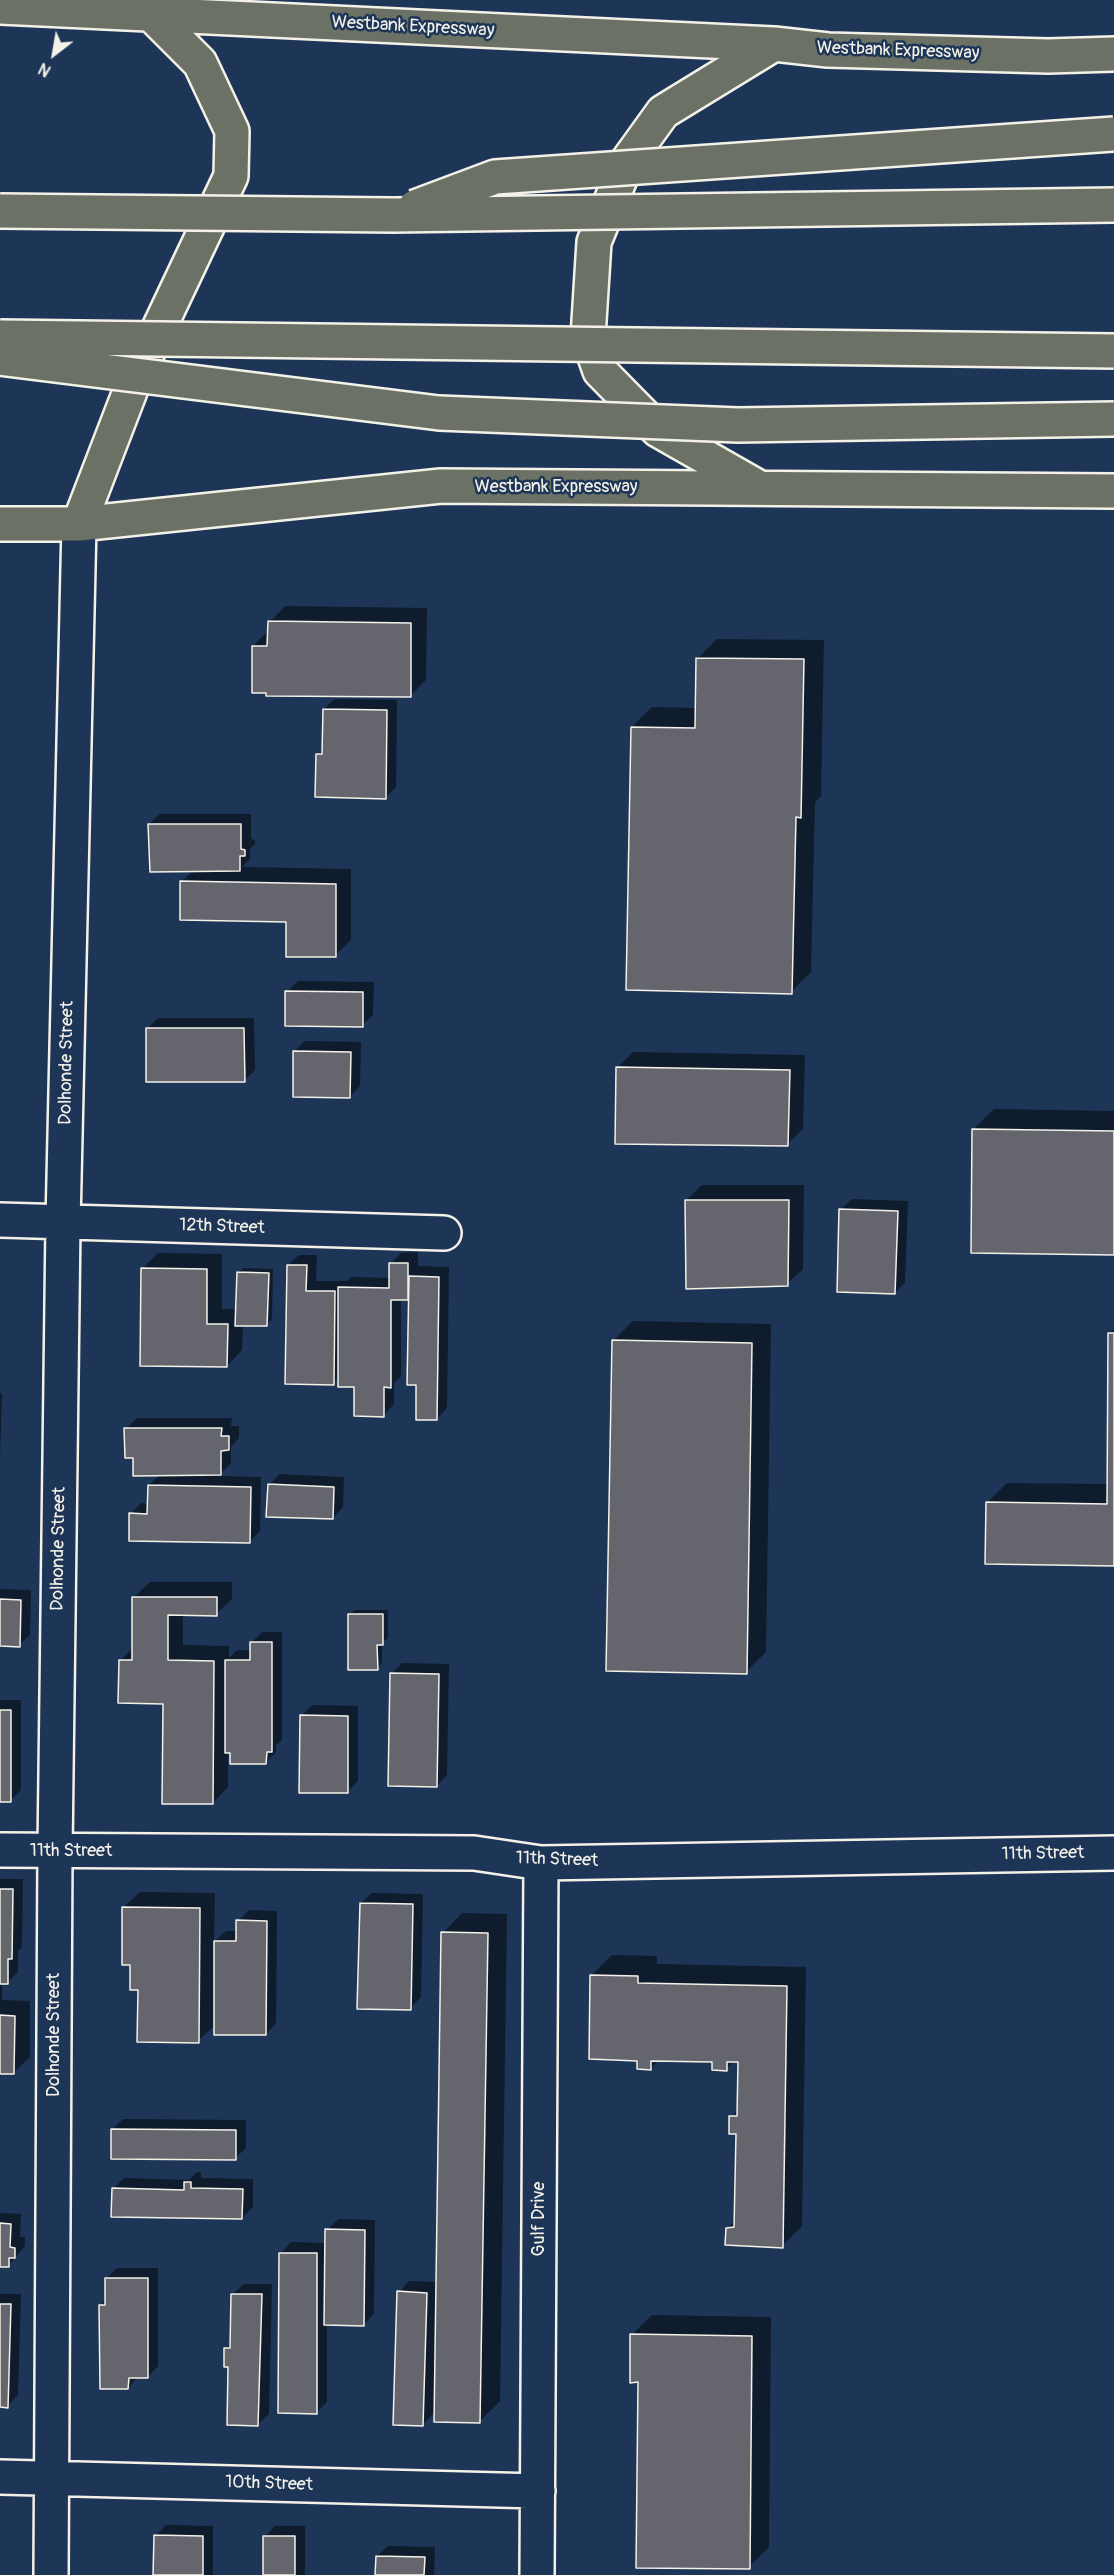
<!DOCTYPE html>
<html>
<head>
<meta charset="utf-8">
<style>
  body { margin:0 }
  #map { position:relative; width:1114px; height:2575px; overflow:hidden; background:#1d3557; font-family:Pangolin,sans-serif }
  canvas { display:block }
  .north { position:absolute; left:24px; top:24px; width:60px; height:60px; -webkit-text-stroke:4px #1d3557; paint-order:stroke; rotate:211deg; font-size:16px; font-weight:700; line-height:24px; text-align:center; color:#f4f1e8 }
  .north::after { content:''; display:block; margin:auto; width:21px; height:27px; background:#f4f1e8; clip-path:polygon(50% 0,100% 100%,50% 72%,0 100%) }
</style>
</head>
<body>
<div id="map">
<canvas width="1114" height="2575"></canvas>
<div class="north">N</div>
</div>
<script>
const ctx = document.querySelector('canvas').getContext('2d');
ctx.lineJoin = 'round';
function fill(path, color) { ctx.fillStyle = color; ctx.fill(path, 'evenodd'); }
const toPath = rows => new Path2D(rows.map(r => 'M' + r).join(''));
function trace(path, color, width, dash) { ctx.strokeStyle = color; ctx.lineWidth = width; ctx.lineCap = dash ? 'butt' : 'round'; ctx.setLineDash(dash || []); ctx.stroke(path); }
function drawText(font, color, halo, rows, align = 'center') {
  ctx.font = font + ' Pangolin,sans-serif'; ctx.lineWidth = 5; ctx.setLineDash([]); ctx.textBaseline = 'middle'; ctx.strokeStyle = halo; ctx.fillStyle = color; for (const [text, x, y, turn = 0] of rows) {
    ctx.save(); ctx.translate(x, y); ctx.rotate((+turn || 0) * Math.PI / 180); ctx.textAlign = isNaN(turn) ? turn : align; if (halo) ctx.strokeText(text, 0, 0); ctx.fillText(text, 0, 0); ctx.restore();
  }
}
fill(toPath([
  [285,606,427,608,426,680,410,696,253,646,269,630,270,622],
  [717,639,824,640,821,796,815,802,811,972,791,992,632,727,652,707,697,708,697,659],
  [335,699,397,700,396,787,385,798,318,755,323,749,324,709],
  [160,814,251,814,251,839,255,840,255,844,250,849,250,859,242,867,351,869,351,940,335,956,288,920,181,882,194,870,149,849,149,824],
  [298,981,374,982,373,1015,362,1025,287,992],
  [158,1018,254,1018,255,1070,244,1081,147,1029],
  [305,1041,361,1042,360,1086,349,1097,294,1052],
  [633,1052,805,1055,803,1129,787,1144,618,1067],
  [994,1109,1114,1111,1114,1253,974,1129],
  [702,1185,804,1185,803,1269,787,1284,686,1200],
  [852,1199,908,1201,905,1282,895,1293,841,1209],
  [418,1252,418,1266,449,1267,447,1408,437,1419,418,1383,410,1299,401,1299,401,1376,394,1383,394,1404,384,1415,355,1386,339,1377,333,1383,288,1265,299,1255,317,1255,316,1281,347,1281,351,1277,391,1278,391,1263,401,1253],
  [158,1253,222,1254,222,1309,237,1309,238,1273,243,1268,273,1269,272,1319,267,1324,243,1324,242,1350,227,1366,142,1269],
  [633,1321,771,1324,766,1652,746,1672,613,1341],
  [1114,1329,1114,1564,987,1503,1007,1483,1109,1484,1110,1333],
  [0,1393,2,1393,0,1458],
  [137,1418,232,1418,231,1426,239,1426,239,1438,231,1447,231,1463,218,1476,261,1477,260,1531,250,1541,131,1514,141,1503,149,1504,149,1485,160,1474,134,1457,126,1429],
  [280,1474,344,1477,343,1507,333,1518,269,1485],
  [150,1582,232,1582,232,1599,216,1614,183,1614,183,1645,229,1646,229,1658,237,1650,251,1650,251,1643,262,1632,282,1632,282,1740,276,1745,276,1752,265,1763,228,1751,228,1787,213,1803,165,1702,120,1661,134,1647,134,1597],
  [0,1589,31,1590,30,1635,19,1645,0,1645],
  [355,1610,388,1610,388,1638,382,1643,382,1663,377,1668,349,1615],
  [402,1663,449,1664,447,1775,437,1786,391,1674],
  [0,1700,21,1700,21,1790,10,1801,0,1801],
  [312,1705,358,1706,358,1781,347,1792,301,1716],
  [0,1879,23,1879,22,1947,18,1951,18,1972,7,1983,2,1983,2,2000,30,2001,30,2057,14,2072,1,2072,0,2079],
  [140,1892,215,1893,214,1942,226,1931,238,1931,238,1921,249,1910,277,1911,276,2023,266,2034,216,2024,198,2041,140,1988,131,1964,124,1907],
  [372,1893,423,1894,421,1997,410,2008,361,1903],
  [462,1913,507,1914,500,2401,480,2421,435,2412,422,2425,399,2292,409,2281,437,2282,443,1933],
  [612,1955,657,1956,657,1964,806,1967,802,2226,782,2246,727,2228,736,2220,737,2133,731,2117,739,2109,739,2061,734,2061,726,2069,714,2060,660,2059,651,2068,638,2059,592,1975],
  [123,2119,246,2120,246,2148,235,2158,112,2130],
  [197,2172,201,2172,201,2178,253,2179,253,2207,242,2218,113,2189,124,2178,189,2180],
  [0,2213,21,2214,20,2237,25,2237,25,2246,8,2266,0,2265],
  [338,2219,375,2220,374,2314,363,2325,327,2324,327,2402,316,2413,281,2253,291,2242,327,2243,327,2230],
  [117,2268,158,2268,158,2366,148,2377,138,2377,128,2388,100,2306,106,2300,106,2279],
  [244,2284,272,2284,269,2414,258,2424,230,2366,226,2349,232,2342,233,2294],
  [0,2294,21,2294,18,2395,7,2406,0,2406],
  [652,2315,771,2317,769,2547,749,2567,639,2381,632,2335],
  [166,2525,213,2526,213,2575,155,2575,155,2536],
  [275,2526,305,2526,305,2575,264,2575,265,2537],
  [388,2546,435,2547,434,2575,377,2575,377,2556]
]), '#0007');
const building = toPath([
  [268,621,411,623,411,697,266,696,266,693,252,693,252,646,267,646,268,621],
  [696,658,804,659,801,818,796,817,792,994,626,990,631,727,695,728,696,658],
  [323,709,387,710,386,799,315,797,316,754,322,754,323,709],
  [148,824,241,824,241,849,245,850,245,856,240,856,240,871,150,872,148,824],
  [180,881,336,884,336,957,286,957,286,922,180,920,180,881],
  [285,991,363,992,363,1027,285,1026,285,991],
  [146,1028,244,1028,245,1082,146,1082,146,1028],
  [293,1051,351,1052,350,1098,293,1097,293,1051],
  [616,1067,790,1070,788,1146,615,1144,616,1067],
  [972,1129,1114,1131,1114,1255,971,1253,972,1129],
  [685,1200,789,1200,788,1286,686,1289,685,1200],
  [839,1209,898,1211,895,1294,837,1292,839,1209],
  [389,1263,408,1263,408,1300,391,1300,391,1388,384,1387,384,1417,354,1416,354,1387,338,1387,338,1287,389,1288,389,1263],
  [287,1265,307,1265,306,1291,335,1291,334,1385,285,1384,287,1265],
  [141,1268,207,1269,207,1324,228,1324,227,1367,140,1366,141,1268],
  [237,1272,269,1273,267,1326,235,1326,237,1272],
  [409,1276,439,1277,437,1420,416,1420,416,1385,407,1385,409,1276],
  [1108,1333,1114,1333,1114,1566,985,1564,986,1502,1107,1504,1108,1333],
  [612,1340,752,1343,747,1674,606,1671,612,1340],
  [124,1428,222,1428,221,1436,229,1436,229,1450,221,1451,221,1475,133,1476,133,1458,125,1458,124,1428],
  [268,1484,334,1487,333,1519,266,1517,268,1484],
  [148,1485,251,1487,250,1543,129,1541,129,1513,147,1514,148,1485],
  [132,1597,217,1597,217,1616,168,1615,168,1660,214,1661,213,1804,162,1804,163,1704,118,1703,119,1660,132,1660,132,1597],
  [0,1599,21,1600,20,1647,0,1646,0,1599],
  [348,1614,383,1614,383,1645,377,1645,378,1670,348,1670,348,1614],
  [250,1642,272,1642,272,1752,267,1752,266,1764,230,1764,230,1753,225,1753,225,1660,250,1660,250,1642],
  [390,1673,439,1674,437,1787,388,1786,390,1673],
  [0,1710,11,1710,11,1802,0,1802,0,1710],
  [300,1715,348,1716,348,1793,299,1793,300,1715],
  [0,1889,13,1889,12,1959,8,1959,8,1984,0,1984,0,1889],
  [360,1903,413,1904,411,2010,357,2009,360,1903],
  [122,1907,200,1908,199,2043,137,2042,138,1990,130,1990,130,1965,122,1965,122,1907],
  [236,1920,267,1921,266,2035,214,2035,214,1941,236,1941,236,1920],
  [441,1932,488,1933,480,2423,434,2422,441,1932],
  [590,1975,638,1976,638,1983,787,1986,783,2248,725,2245,726,2228,734,2227,736,2134,729,2134,729,2116,737,2116,738,2062,727,2062,727,2071,712,2070,712,2062,651,2061,651,2070,637,2069,637,2061,589,2059,590,1975],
  [0,2015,15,2016,14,2074,0,2074,0,2015],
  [111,2129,236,2130,236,2160,111,2159,111,2129],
  [184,2182,191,2182,191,2188,243,2189,242,2219,111,2217,112,2188,184,2190,184,2182],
  [0,2223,11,2224,10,2247,15,2248,15,2258,9,2258,9,2267,0,2267,0,2223],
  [325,2229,365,2230,364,2326,324,2325,325,2229],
  [279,2253,317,2253,317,2414,278,2413,279,2253],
  [105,2278,148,2278,148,2378,129,2378,128,2389,100,2389,99,2305,105,2305,105,2278],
  [397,2291,427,2293,423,2426,393,2425,397,2291],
  [231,2294,262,2294,258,2426,227,2425,228,2367,224,2367,224,2348,230,2348,231,2294],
  [0,2304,11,2304,8,2408,0,2407,0,2304],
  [630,2334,752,2336,750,2569,636,2568,638,2382,630,2383,630,2334],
  [154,2535,203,2536,203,2575,153,2575,154,2535],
  [263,2536,295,2536,295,2575,263,2575,263,2536],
  [376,2556,425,2557,424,2575,375,2575,376,2556]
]);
fill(building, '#65656e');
trace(building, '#f4f1e8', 1.5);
const minor = toPath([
  [0,1220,444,1233],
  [0,1850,474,1853,541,1863,1114,1853],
  [0,2477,538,2491],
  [51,2575,55,1851,63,1223,79,524],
  [537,2575,541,1863]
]);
const major = toPath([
  [0,7,774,44,828,50,1048,56,1114,54],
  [758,487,658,430,600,371,588,337,594,242,627,162,663,112,774,44],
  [0,524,79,524,441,486,1114,491],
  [79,524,134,381,231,176,232,131,200,63,149,12]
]);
trace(minor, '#f4f1e8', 38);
trace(major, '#f4f1e8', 38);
trace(minor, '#1d3557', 33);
trace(major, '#6b7165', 33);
const highwayBridge = toPath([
  [415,207,495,177,1114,134],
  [0,211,393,215,1114,205],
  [0,337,1114,351],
  [0,358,439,413,738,425,1114,419]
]);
trace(highwayBridge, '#f4f1e8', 38, []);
trace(highwayBridge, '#6b7165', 33);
drawText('18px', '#f4f1e8', '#1d3557', [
  ["Westbank Expressway",413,27,3],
  ["Westbank Expressway",898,51,2],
  ["Westbank Expressway",556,487],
  ["Dolhonde Street",67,1063,-89],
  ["12th Street",222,1227,2],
  ["Dolhonde Street",59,1549,-89],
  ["11th Street",71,1851],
  ["11th Street",1043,1854,-1],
  ["11th Street",557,1860,2],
  ["Dolhonde Street",54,2035,-90],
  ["Gulf Drive",539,2219,-90],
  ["10th Street",269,2484,2]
]);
</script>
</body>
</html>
